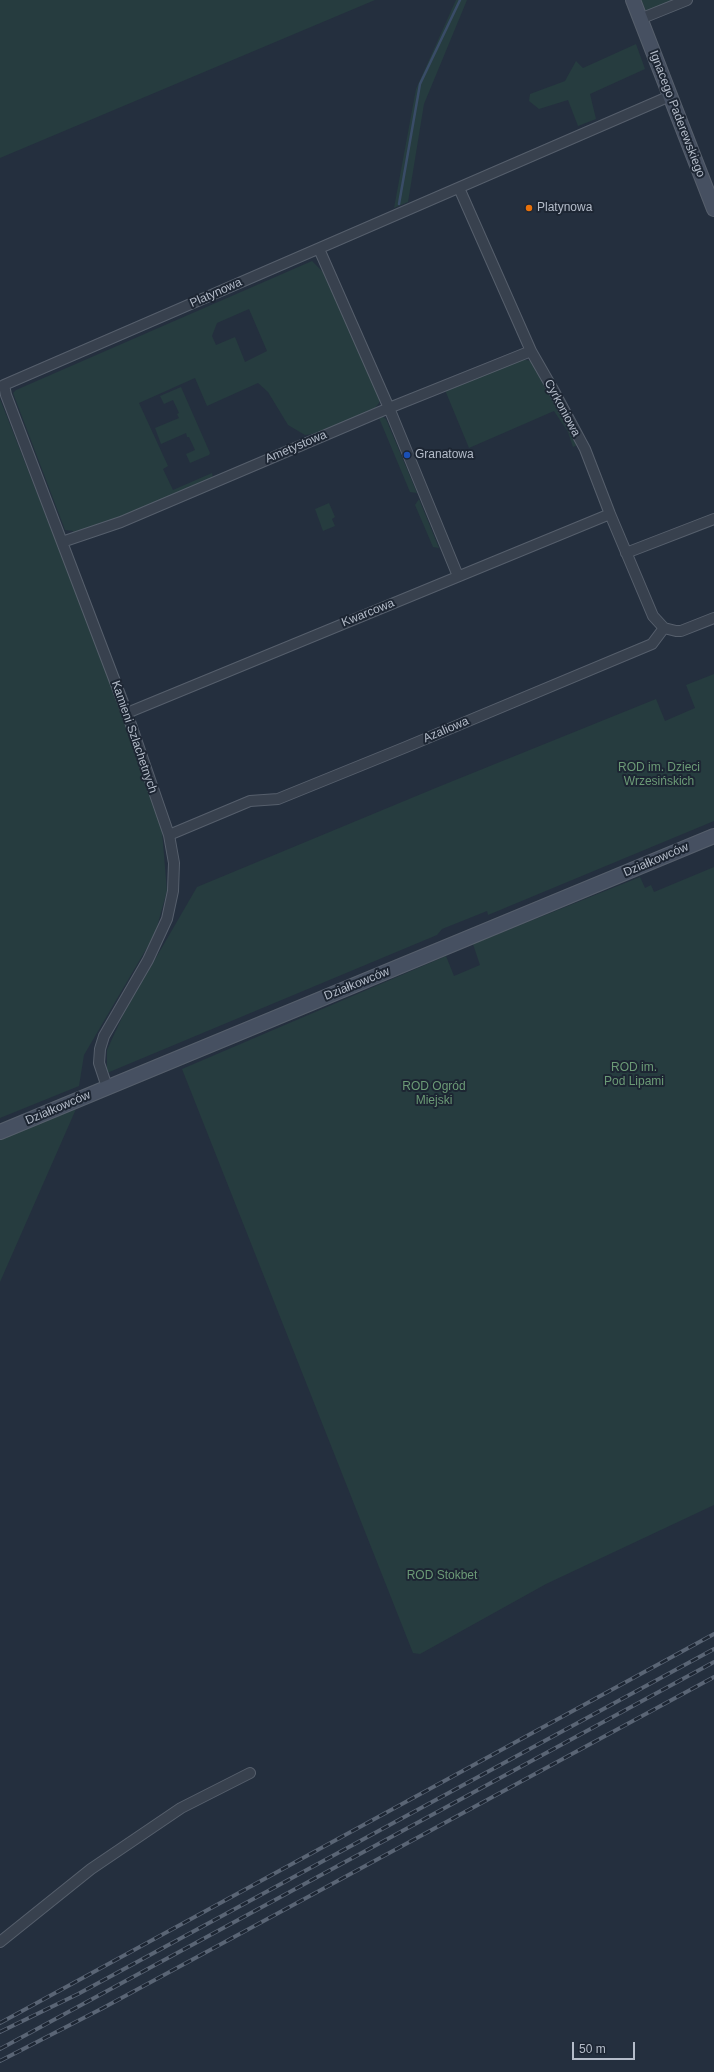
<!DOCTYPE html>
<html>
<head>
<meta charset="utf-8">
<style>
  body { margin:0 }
  #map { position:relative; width:714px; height:2072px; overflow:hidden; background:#242f3e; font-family:Arial,sans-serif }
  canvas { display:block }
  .scale { position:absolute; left:572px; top:2042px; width:63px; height:18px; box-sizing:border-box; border:2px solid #b4bcc9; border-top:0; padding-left:5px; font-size:12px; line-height:14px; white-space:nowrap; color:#b4bcc9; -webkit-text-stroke:3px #1d2633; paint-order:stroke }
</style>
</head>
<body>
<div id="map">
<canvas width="714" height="2072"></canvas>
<div class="scale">50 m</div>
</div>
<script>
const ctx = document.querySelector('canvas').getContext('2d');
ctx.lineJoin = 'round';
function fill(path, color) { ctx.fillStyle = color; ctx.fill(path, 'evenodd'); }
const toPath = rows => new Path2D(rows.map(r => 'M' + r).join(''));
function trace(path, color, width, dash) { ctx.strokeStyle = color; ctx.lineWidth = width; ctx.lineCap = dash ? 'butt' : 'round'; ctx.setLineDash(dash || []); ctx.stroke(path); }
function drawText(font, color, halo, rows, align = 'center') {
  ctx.font = font + ' Arial,sans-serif'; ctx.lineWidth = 4; ctx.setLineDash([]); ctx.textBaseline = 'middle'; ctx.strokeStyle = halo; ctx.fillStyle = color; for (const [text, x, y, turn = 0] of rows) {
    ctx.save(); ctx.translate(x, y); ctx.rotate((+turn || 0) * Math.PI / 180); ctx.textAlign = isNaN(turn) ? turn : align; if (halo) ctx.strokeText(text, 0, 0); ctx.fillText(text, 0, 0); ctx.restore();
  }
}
fill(toPath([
  [0,0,375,0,0,158],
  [456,0,467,0,424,104,408,202,394,208,416,89],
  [641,0,674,0,646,11],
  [636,44,645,69,590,94,596,119,578,126,568,100,539,109,529,101,530,94,565,81,576,61,583,68],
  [312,261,323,272,331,288,380,398,379,403,375,408,320,433,305,435,288,425,268,392,258,383,207,406,195,378,139,403,168,466,163,469,173,490,212,473,213,479,163,501,74,535,73,531,65,530,13,393,16,390],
  [249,309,267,351,245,362,235,337,216,345,212,336,217,323],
  [521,359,531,361,577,445,573,447,568,432,554,411,469,448,445,390],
  [181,387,210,453,209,455,190,463,186,454,195,450,189,437,187,437,186,433,161,444,155,428,179,418,177,414,179,413,173,400,164,404,160,396],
  [0,399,115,691,162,831,167,891,155,934,84,1055,79,1086,0,1118],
  [382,416,386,419,417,493,410,492,379,418],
  [419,499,439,548,433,547,415,505],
  [329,503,335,517,332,519,335,526,323,531,315,509],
  [714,674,714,821,488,915,487,911,442,929,437,935,107,1073,107,1050,124,1013,197,887,438,787,656,699,665,721,695,708,686,685],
  [714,867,714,1505,546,1584,420,1654,413,1653,182,1069,446,956,454,976,480,965,473,944,640,877,645,888,651,885,654,892],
  [68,1107,76,1109,0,1282,0,1136]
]), '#263c3f');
trace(toPath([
  [399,204,420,84,460,0]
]), '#394c67', 2.5);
const street = toPath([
  [640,19,687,0],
  [459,188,531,351,555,393,585,449,610,514,653,616,664,628,676,631,681,631,714,618],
  [319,249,389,408,458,576],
  [62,542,121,522,389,408,531,351],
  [626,553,714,519],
  [127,713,610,514],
  [169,835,250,801,278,799,406,747,652,644,664,628],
  [107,1087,99,1063,100,1049,104,1036,148,960,167,919,173,891,174,863,169,835,127,713,6,395,4,385,670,96],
  [0,1942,91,1869,181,1808,250,1773]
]);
const secondary = toPath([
  [633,0,714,209],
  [0,1132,714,836]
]);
trace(street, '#565f6c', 12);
trace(secondary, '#565f6c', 16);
trace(street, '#38414e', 10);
trace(secondary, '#465061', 14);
const rail = toPath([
  [0,2023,714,1634],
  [0,2032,78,1994,714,1649],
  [0,2049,714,1662],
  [0,2061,103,2008,714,1677]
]);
trace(rail, '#5a6575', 4);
trace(rail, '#1d2633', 2.5, [8]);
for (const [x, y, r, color] of [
  [529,208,4,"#e8710a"],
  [407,455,4,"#1a4fb4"]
]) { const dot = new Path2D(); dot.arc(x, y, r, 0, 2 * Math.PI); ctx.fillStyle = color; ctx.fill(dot); trace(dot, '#1d2633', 1.5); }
drawText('12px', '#b4bcc9', '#1d2633', [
  ["Ignacego Paderewskiego",677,114,69],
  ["Platynowa",216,293,-24],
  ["Cyrkoniowa",562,408,62],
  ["Ametystowa",296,447,-23],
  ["Kwarcowa",368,613,-22],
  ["Azaliowa",446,730,-23],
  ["Kamieni Szlachetnych",134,737,71],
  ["Działkowców",656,860,-23],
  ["Działkowców",357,984,-22],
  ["Działkowców",58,1108,-23]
]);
drawText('12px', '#b4bcc9', '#1d2633', [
  ["Platynowa",537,208],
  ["Granatowa",415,455]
], 'left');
drawText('12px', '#6b9a76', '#1d2633', [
  ["ROD im. Dzieci",659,768],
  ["Wrzesińskich",659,782],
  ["ROD im.",634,1068],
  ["Pod Lipami",634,1082],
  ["ROD Ogród",434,1087],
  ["Miejski",434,1101],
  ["ROD Stokbet",442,1576]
]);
</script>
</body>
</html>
